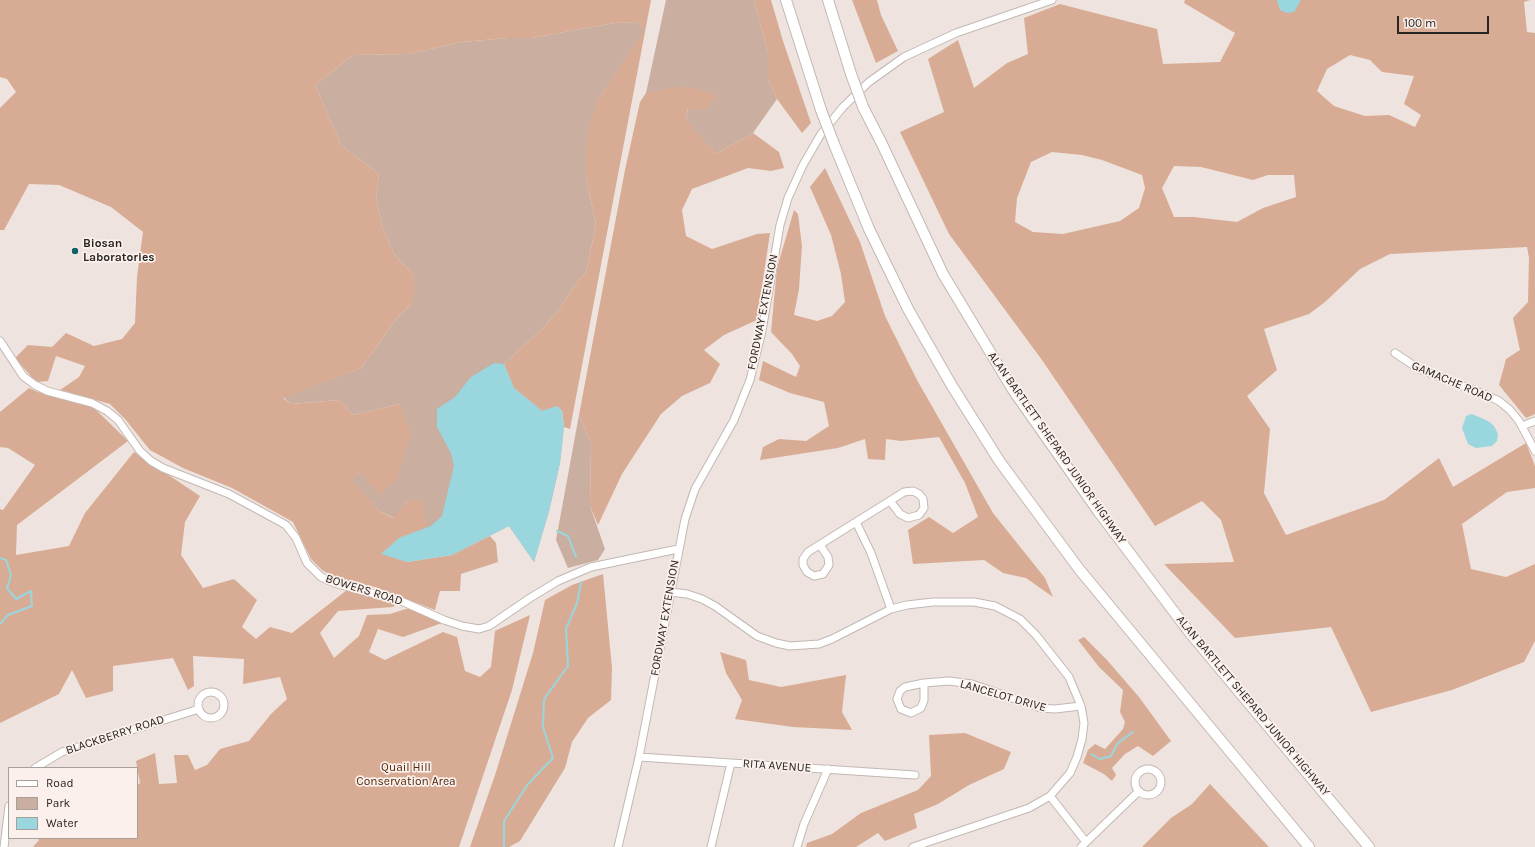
<!DOCTYPE html>
<html>
<head>
<meta charset="utf-8">
<style>
  body { margin:0 }
  #map { position:relative; width:1535px; height:847px; overflow:hidden; background:#eee3de; font-family:Karla,sans-serif }
  canvas { display:block }
  .legend { position:absolute; left:8px; top:767px; width:130px; height:72px; box-sizing:border-box; background:#fbf0eb; border:1px solid #a79f9b; margin:0; padding:5px 7px; list-style:none; font-size:12px; color:#282523 }
  .legend li { display:flex; align-items:center; gap:8px; height:20px }
  .legend b { width:20px; border:1px solid #a79f9b }
  .scale { position:absolute; left:1397px; top:16px; width:92px; height:18px; box-sizing:border-box; border:2px solid #282523; border-top:0; padding-left:5px; font-size:12px; line-height:14px; white-space:nowrap; color:#282523; -webkit-text-stroke:3px #fbf0eb; paint-order:stroke }
</style>
</head>
<body>
<div id="map">
<canvas width="1535" height="847"></canvas>
<ul class="legend">
<li><b style="height:5px;background:#fff"></b>Road</li>
<li><b style="height:11px;background:#caaea0"></b>Park</li>
<li><b style="height:11px;background:#9ad6de"></b>Water</li>
</ul>
<div class="scale">100 m</div>
</div>
<script>
const ctx = document.querySelector('canvas').getContext('2d');
ctx.lineJoin = 'round';
function fill(path, color) { ctx.fillStyle = color; ctx.fill(path, 'evenodd'); }
const toPath = rows => new Path2D(rows.map(r => 'M' + r).join(''));
function trace(path, color, width, dash) { ctx.strokeStyle = color; ctx.lineWidth = width; ctx.lineCap = dash ? 'butt' : 'round'; ctx.setLineDash(dash || []); ctx.stroke(path); }
function drawText(font, color, halo, rows, align = 'center') {
  ctx.font = font + ' Karla,sans-serif'; ctx.lineWidth = 3.5; ctx.setLineDash([]); ctx.textBaseline = 'middle'; ctx.strokeStyle = halo; ctx.fillStyle = color; for (const [text, x, y, turn = 0] of rows) {
    ctx.save(); ctx.translate(x, y); ctx.rotate((+turn || 0) * Math.PI / 180); ctx.textAlign = isNaN(turn) ? turn : align; if (halo) ctx.strokeText(text, 0, 0); ctx.fillText(text, 0, 0); ctx.restore();
  }
}
fill(toPath([
  [666,0,754,0,768,53,768,79,777,99,753,133,716,154,686,121,688,108,646,93],
  [639,22,644,32,597,102,586,176,596,225,586,272,574,286,559,310,543,328,504,364,514,388,542,410,557,406,564,427,560,463,549,511,534,562,509,526,452,555,399,538,426,526,407,501,394,518,379,511,351,480,360,472,400,404,353,415,339,400,291,404,283,397,361,368,397,318,410,305,414,276,394,254,382,226,376,198,379,174,341,145,315,85,353,55,409,54,461,42,508,38,532,38,614,23],
  [579,415,591,443,590,506,605,549,598,560,568,568,556,540]
]), '#caaea0');
fill(toPath([
  [0,0,651,0,570,429,564,427,562,411,558,407,542,410,514,388,504,364,543,328,559,310,574,286,586,272,596,225,586,176,586,148,590,124,597,102,643,32,639,22,614,23,532,38,508,38,461,42,409,54,353,55,315,85,341,145,379,174,376,198,382,226,394,254,414,276,415,292,410,305,397,318,361,368,283,398,291,404,339,400,353,415,400,404,411,433,397,479,379,495,360,472,352,480,379,511,393,518,407,501,421,500,427,526,399,538,407,562,452,555,490,536,496,543,498,562,461,574,460,591,440,591,435,610,375,587,335,578,322,570,311,559,293,522,232,488,183,468,150,450,125,419,110,404,60,390,79,377,85,366,56,356,48,381,36,382,15,358,28,345,52,347,66,333,94,346,122,339,135,323,137,277,143,232,111,207,59,185,29,184,4,230,0,230,0,108,16,92,7,79,0,77],
  [754,0,771,0,783,41,811,123,802,133,777,99,768,79,768,53],
  [852,0,877,0,881,15,898,51,876,63],
  [1185,0,1530,0,1524,2,1527,32,1535,33,1535,414,1526,418,1499,385,1506,359,1520,350,1513,318,1528,302,1529,258,1527,247,1390,254,1360,269,1325,302,1309,314,1264,329,1277,370,1247,396,1270,429,1264,493,1286,535,1384,500,1439,458,1453,487,1526,443,1535,466,1535,488,1507,492,1462,524,1471,569,1506,577,1535,564,1535,641,1524,662,1452,690,1371,712,1331,627,1235,638,1164,564,1234,562,1221,520,1202,501,1155,526,1042,360,949,234,900,132,944,112,928,59,958,40,974,88,1007,63,1028,54,1024,18,1060,4,1157,29,1163,64,1220,62,1235,33,1184,3],
  [1350,55,1370,60,1382,72,1414,76,1404,104,1421,115,1415,127,1389,115,1365,116,1334,106,1317,91,1327,69],
  [1052,152,1082,155,1102,160,1142,175,1145,188,1139,208,1120,221,1063,234,1033,232,1015,222,1017,198,1031,162],
  [1174,166,1201,167,1253,180,1268,175,1294,175,1296,197,1263,208,1237,222,1194,217,1174,217,1162,188],
  [678,87,696,88,717,95,705,110,688,108,686,120,716,154,753,133,779,152,784,168,771,171,748,168,692,189,682,210,686,236,712,249,757,234,770,233,757,320,724,335,704,350,720,364,710,383,682,396,661,414,622,474,598,525,590,506,591,443,579,415,625,170,640,102,646,93],
  [825,168,860,242,885,316,917,380,993,513,1045,578,1053,597,1026,578,1003,573,984,560,913,564,908,530,929,517,953,533,978,517,965,483,939,437,901,441,886,439,885,460,868,459,865,439,838,448,760,460,763,447,779,439,806,441,829,426,824,402,790,393,759,380,763,361,796,377,800,366,792,354,771,332,777,268,794,210,798,214,802,246,799,289,794,315,817,321,832,316,845,302,841,274,831,235,810,187],
  [29,388,38,392,92,406,128,441,17,525,16,555,69,546,85,513,134,452,200,496,185,522,181,555,203,588,234,579,257,600,242,627,256,639,270,627,292,633,347,590,396,604,393,607,338,611,320,633,334,658,359,636,367,615,390,614,409,608,442,623,403,637,378,629,369,652,385,660,443,632,457,637,465,671,480,677,491,667,495,631,530,615,512,690,459,847,33,847,39,840,37,838,137,838,137,785,140,783,136,761,155,753,159,784,177,783,174,755,188,755,195,770,207,765,220,749,249,741,271,714,287,699,280,677,243,684,244,659,193,656,194,686,188,690,173,658,113,666,113,691,86,698,72,670,59,694,0,723,0,509,3,510,35,465,8,448,0,447,0,412],
  [603,574,612,668,611,700,588,718,572,742,565,768,520,841,509,847,470,847,495,775,533,653,545,600,572,585],
  [1084,637,1107,660,1139,697,1171,741,1153,756,1138,746,1125,754,1112,768,1116,775,1112,781,1104,774,1083,763,1088,750,1095,744,1105,749,1123,729,1125,722,1120,712,1123,690,1099,667,1078,640],
  [720,652,746,660,749,680,781,687,846,675,842,712,852,730,793,727,735,719,742,700,726,673],
  [965,733,1011,752,1004,769,969,785,938,804,914,814,917,828,885,841,878,833,856,847,806,847,807,843,832,834,861,813,918,790,931,776,929,735],
  [1210,784,1269,847,1142,847,1171,818,1192,804]
]), '#d8ac94');
fill(toPath([
  [1277,0,1300,0,1300,2,1294,12,1287,13,1280,10],
  [494,363,504,364,514,388,542,411,557,406,562,411,564,427,560,463,549,511,534,562,509,526,452,555,407,562,381,554,399,538,431,526,442,516,454,466,451,453,437,427,437,409,455,397,471,377],
  [1472,414,1488,421,1494,426,1498,434,1497,441,1492,446,1476,448,1468,444,1462,428,1466,416]
]), '#9ad6de');
trace(toPath([
  [557,531,568,536,576,557],
  [0,558,6,560,11,575,7,588,16,599,31,591,32,606,8,615,0,624],
  [1091,754,1100,759,1111,756,1118,743,1133,732],
  [504,847,504,821,528,784,553,758,543,727,544,699,568,666,566,629,577,603,581,582]
]), '#9ad6de', 2);
const minor = toPath([
  [0,341,23,376,35,385,47,391,92,403,107,411,118,420,140,451,151,461,163,468,229,494,286,525,296,538,307,563,321,577,334,583,401,601,444,620,462,626,479,629,489,626,530,598,558,581,591,567,678,549],
  [1395,353,1419,369,1486,395,1499,401,1510,410,1519,421,1535,451],
  [1522,426,1535,421],
  [856,522,871,553,891,609],
  [820,545,828,557,829,565,823,574,814,576,807,572,803,565,803,559,808,552,904,492,913,491,919,494,923,499,924,508,919,515,908,518,900,514,890,501],
  [670,592,687,594,702,599,715,606,757,636,776,643,790,646,819,644,832,639,891,609,907,605,933,602,974,602,995,606,1020,619,1036,635,1069,677,1081,706,1084,723,1082,739,1077,757,1070,773,1050,796,1029,808,913,847],
  [924,683,924,700,921,708,911,713,901,709,897,699,900,691,905,687,924,683,949,681,972,684,1041,708,1055,709,1081,706],
  '198 705a13 13 0 1 1 26 0a13 13 0 1 1-26 0Z',
  [639,757,915,775],
  [35,768,62,752,199,709],
  '1135 782a13 13 0 1 1 26 0a13 13 0 1 1-26 0Z',
  [1050,796,1086,842],
  [4,847,9,806],
  [618,847,639,757,685,519,695,489,734,420,750,380,762,331,780,225,788,198,803,165,821,134,843,107,869,82,904,57,956,33,1052,0],
  [711,847,731,763],
  [797,847,804,824,828,769],
  [1081,847,1139,791]
]);
const highway = toPath([
  [786,0,821,110],
  [828,0,851,74],
  [863,107,882,144,943,274,1013,390,1098,511,1190,633,1369,847],
  [834,144,869,229,908,309,952,386,1000,462,1079,569,1309,847]
]);
trace(minor, '#c2b8b3', 9);
trace(highway, '#c2b8b3', 12);
trace(minor, '#fff', 7);
trace(highway, '#fff', 10);
const highwayBridge = toPath([
  [851,74,863,107],
  [821,110,834,144]
]);
trace(highwayBridge, '#c2b8b3', 12, []);
trace(highwayBridge, '#fff', 10);
for (const [x, y, r, color] of [
  [75,251,4,"#12616a"]
]) { const dot = new Path2D(); dot.arc(x, y, r, 0, 2 * Math.PI); ctx.fillStyle = color; ctx.fill(dot); trace(dot, '#fbf0eb', 1.5); }
drawText('bold 12px', '#282523', '#fbf0eb', [
  ["Biosan",83,244],
  ["Laboratories",83,258]
], 'left');
drawText('12px', '#282523', '#fbf0eb', [
  ["FORDWAY EXTENSION",763,312,-79],
  ["GAMACHE ROAD",1452,382,23],
  ["ALAN BARTLETT SHEPARD JUNIOR HIGHWAY",1057,448,55],
  ["BOWERS ROAD",364,590,17],
  ["FORDWAY EXTENSION",665,618,-80],
  ["LANCELOT DRIVE",1003,696,16],
  ["ALAN BARTLETT SHEPARD JUNIOR HIGHWAY",1253,706,50],
  ["BLACKBERRY ROAD",115,735,-18],
  ["RITA AVENUE",777,766,4]
]);
drawText('12px', '#51260c', '#fbf0eb', [
  ["Quail Hill",406,768],
  ["Conservation Area",406,782]
]);
</script>
</body>
</html>
